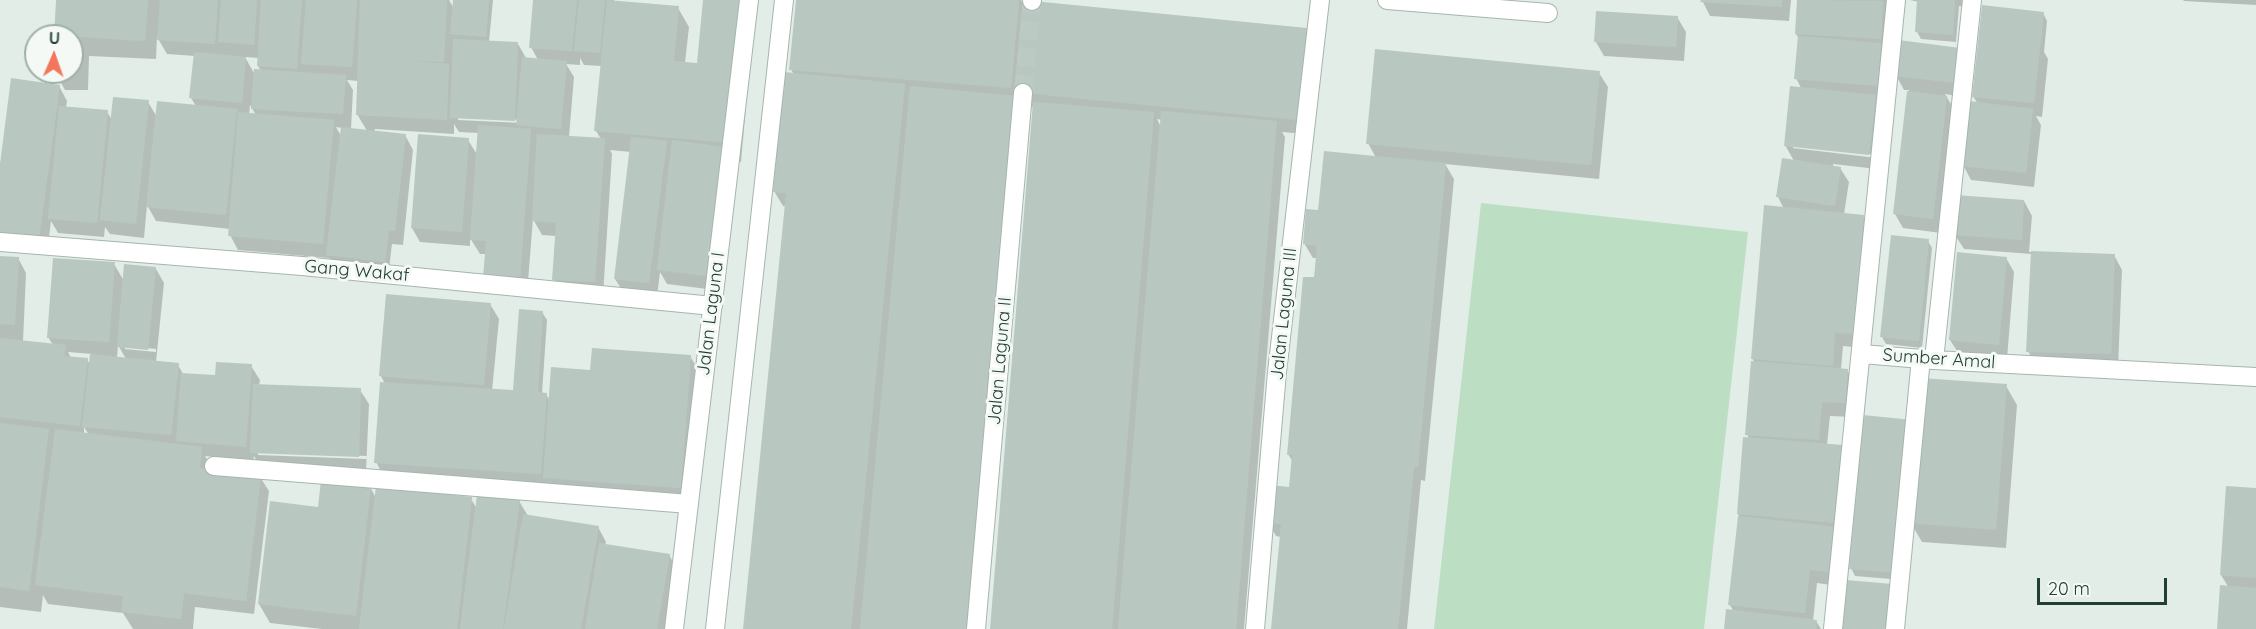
<!DOCTYPE html>
<html>
<head>
<meta charset="utf-8">
<style>
  body { margin:0 }
  #map { position:relative; width:2256px; height:629px; overflow:hidden; background:#e3ede8; font-family:Quicksand,sans-serif }
  canvas { display:block }
  .north { position:absolute; left:24px; top:24px; width:60px; height:60px; box-sizing:border-box; background:#f4f9f6; border:2px solid #a0afa9; border-radius:50%; rotate:2deg; font-size:16px; font-weight:700; line-height:24px; text-align:center; color:#223f35 }
  .north::after { content:''; display:block; margin:auto; width:21px; height:27px; background:#f3765b; clip-path:polygon(50% 0,100% 100%,50% 72%,0 100%) }
  .scale { position:absolute; left:2037px; top:578px; width:130px; height:27px; box-sizing:border-box; border:3px solid #223f35; border-top:0; padding-left:8px; font-size:18px; line-height:21px; white-space:nowrap; color:#223f35; -webkit-text-stroke:4px #f4f9f6; paint-order:stroke }
</style>
</head>
<body>
<div id="map">
<canvas width="2256" height="629"></canvas>
<div class="north">U</div>
<div class="scale">20 m</div>
</div>
<script>
const ctx = document.querySelector('canvas').getContext('2d');
ctx.lineJoin = 'round';
function fill(path, color) { ctx.fillStyle = color; ctx.fill(path, 'evenodd'); }
const toPath = rows => new Path2D(rows.map(r => 'M' + r).join(''));
function trace(path, color, width, dash) { ctx.strokeStyle = color; ctx.lineWidth = width; ctx.lineCap = dash ? 'butt' : 'round'; ctx.setLineDash(dash || []); ctx.stroke(path); }
function drawText(font, color, halo, rows, align = 'center') {
  ctx.font = font + ' Quicksand,sans-serif'; ctx.lineWidth = 6; ctx.setLineDash([]); ctx.textBaseline = 'middle'; ctx.strokeStyle = halo; ctx.fillStyle = color; for (const [text, x, y, turn = 0] of rows) {
    ctx.save(); ctx.translate(x, y); ctx.rotate((+turn || 0) * Math.PI / 180); ctx.textAlign = isNaN(turn) ? turn : align; if (halo) ctx.strokeText(text, 0, 0); ctx.fillText(text, 0, 0); ctx.restore();
  }
}
fill(toPath([
  [1481,203,1748,232,1704,629,1434,629]
]), '#bcdec3');
fill(toPath([
  [58,0,449,0,454,9,455,0,493,0,489,42,518,44,526,58,538,60,531,47,535,0,614,0,614,2,678,8,689,27,685,63,698,65,705,0,754,18,741,162,732,161,715,290,667,284,660,272,657,297,624,293,615,279,631,152,610,150,612,154,603,296,562,294,554,279,557,236,542,235,533,219,527,294,487,254,480,254,470,238,470,246,420,242,412,228,468,140,478,156,479,133,459,132,454,124,454,134,375,129,374,132,405,135,413,150,403,245,392,244,389,269,332,262,329,258,238,250,230,235,230,229,156,221,147,205,144,238,110,234,105,227,104,237,58,233,51,221,47,253,0,175,59,86,67,101,66,108,107,112,112,120,148,102,157,117,196,106,191,98,195,56,167,54,157,37,156,59,89,56,88,90,65,90,55,72,72,72,72,36,56,36],
  [245,57,259,58,258,66,261,71,255,75],
  [580,58,584,65,602,66,596,131,601,139,569,137,574,77,566,64,580,65],
  [347,80,358,81,357,114,367,131,351,129,353,90],
  [250,105,256,115,249,115],
  [458,117,523,120,523,123,458,120],
  [336,127,342,128,341,136],
  [797,0,1021,0,1022,2,1307,30,1315,44,1306,134,1282,132,1285,137,1244,629,992,629,1034,107,1024,106,976,629,744,629,787,206,783,206,774,191,794,75,791,69],
  [1157,119,1162,120,1161,127],
  [1702,0,1791,0,1789,21,1710,16],
  [1798,0,1887,0,1885,100,1877,99,1883,110,1877,169,1833,164,1833,167,1840,168,1849,182,1844,214,1863,216,1872,230,1861,348,1843,346,1841,369,1847,370,1855,384,1853,417,1830,416,1827,445,1842,447,1838,586,1817,583,1813,621,1816,621,1821,629,1725,629,1734,612,1730,605,1739,516,1738,514,1749,439,1747,434,1755,363,1752,358,1784,209,1778,197,1794,161,1785,145,1801,88,1796,78,1799,39,1796,34],
  [1793,145,1877,155,1877,158,1793,148],
  [1910,0,1974,0,1973,8,1959,6,1956,42,1921,39,1917,32,1919,2],
  [2183,0,2256,0,2256,5,2184,1],
  [2043,13,2047,21,2044,52,2048,59,2042,117,2036,116,2041,125,2034,187,1971,180,1963,165,1978,104,1973,96],
  [1677,17,1686,32,1684,61,1604,56,1596,42],
  [1959,49,1963,97,1945,94,1955,111,1941,233,1903,228,1895,214,1909,90,1904,90,1896,75],
  [1599,73,1608,87,1599,179,1445,164,1454,179,1425,481,1421,480,1407,629,1272,629,1281,537,1276,536,1268,522,1291,488,1293,462,1288,454,1318,258,1313,258,1304,243,1319,212,1376,158,1368,143],
  [2024,201,2032,216,2029,252,2114,255,2122,270,2118,368,2036,366,2028,351,2032,254,1964,249,1955,235],
  [1928,241,1932,248,1922,348,1886,344,1882,337],
  [0,257,18,258,26,273,23,342,53,345,48,337,114,264,124,281,156,269,164,283,156,362,178,365,183,374,216,377,251,366,260,380,259,386,360,390,369,404,366,471,260,467,254,456,253,461,205,456,212,468,260,477,269,491,254,614,195,607,193,629,133,629,123,613,48,604,43,595,41,612,0,607],
  [118,345,126,359,117,358],
  [125,346,156,349,156,352,125,349],
  [68,352,92,354,90,365,87,359,71,358],
  [84,427,89,435,84,434],
  [258,452,367,456,366,459,258,455],
  [2006,258,2014,272,2007,359,1959,354,1950,340],
  [490,304,499,319,492,391,516,392,542,312,547,320,542,394,546,394,550,401,589,371,690,356,701,375,692,507,384,477,376,462,385,384,381,376],
  [2006,386,2017,405,2006,548,1922,542,1912,525,1903,580,1855,576,1851,568,1912,422],
  [370,487,376,498,471,499,477,509,519,501,528,516,598,527,606,542,605,545,669,555,677,569,667,629,322,629,270,623,259,604,319,508],
  [2256,490,2256,629,2218,629,2229,588,2221,575]
]), '#0003');
fill(toPath([
  [56,0,148,0,145,41,79,37,78,72,72,72,72,36,54,36],
  [160,0,218,0,215,44,157,40],
  [221,0,257,0,254,45,218,42],
  [261,0,302,0,297,69,257,66],
  [306,0,357,0,352,67,301,64],
  [360,0,447,0,444,62,411,61,449,64,447,120,356,115],
  [453,0,489,0,486,37,450,34],
  [533,0,577,0,572,51,529,48],
  [579,0,605,0,600,53,574,51],
  [607,0,679,6,674,61,697,63,703,0,744,0,731,143,594,131],
  [796,0,1019,0,1011,88,789,70],
  [1023,0,1307,28,1298,120,1014,92],
  [1701,0,1782,0,1782,7,1700,2],
  [1797,0,1883,1,1881,39,1795,34],
  [1917,0,1955,0,1953,35,1915,32],
  [1982,5,2044,12,2034,103,1972,97],
  [1596,11,1678,16,1676,47,1594,42],
  [1798,36,1881,43,1878,86,1794,79],
  [453,39,518,42,515,121,450,118],
  [1899,40,1960,48,1956,83,1895,76],
  [1375,49,1600,71,1591,165,1366,144],
  [194,52,246,57,242,103,189,98],
  [522,57,567,61,561,129,516,125],
  [254,69,346,75,343,114,251,109],
  [784,72,905,84,851,629,743,629,786,193,773,192],
  [11,78,60,85,39,239,0,234,0,164],
  [910,86,1016,96,967,629,860,629],
  [1790,86,1876,95,1869,155,1784,146],
  [1907,91,1947,96,1933,219,1893,214],
  [113,97,149,100,136,224,100,220],
  [157,101,237,109,226,215,146,207],
  [1969,101,2033,109,2026,173,1961,166],
  [1033,102,1154,112,1112,629,990,629],
  [59,106,108,110,97,223,48,219],
  [1161,111,1277,121,1236,629,1118,629],
  [238,112,334,120,323,244,228,236],
  [478,125,531,129,520,280,483,277,486,241,470,240],
  [341,127,406,134,395,231,389,231,385,262,326,255],
  [418,134,469,138,462,232,411,228],
  [537,134,605,138,595,282,552,280,556,223,532,221],
  [631,137,667,141,649,283,614,279],
  [672,140,724,147,708,276,657,270],
  [1324,151,1446,163,1418,467,1414,467,1398,629,1271,629,1281,524,1266,522,1270,485,1289,487,1292,455,1287,455,1303,277,1314,277,1317,246,1303,244,1306,209,1318,210],
  [1782,158,1841,167,1835,206,1776,197],
  [1956,195,2024,200,2022,240,1954,235],
  [1764,205,1864,215,1854,334,1835,333,1833,366,1751,359],
  [1891,235,1929,239,1919,341,1880,337],
  [2031,251,2115,254,2111,354,2026,352],
  [1957,252,2007,257,1999,345,1949,340],
  [0,256,19,257,15,325,0,324],
  [53,258,115,262,109,342,47,338],
  [124,264,156,267,148,350,117,347],
  [386,294,491,303,484,385,379,376],
  [519,309,543,311,538,392,547,393,541,474,374,463,380,382,513,390],
  [0,338,66,345,64,356,88,358,80,426,0,417],
  [592,348,691,355,681,488,543,478,551,367,590,370],
  [90,354,179,363,171,435,82,427],
  [1751,361,1848,369,1845,403,1822,402,1819,440,1745,435],
  [216,362,252,364,246,447,176,441,181,373,215,375],
  [1921,378,2007,384,1996,530,1910,523],
  [253,384,361,388,359,457,250,453],
  [1863,415,1913,420,1899,573,1849,569],
  [0,423,49,429,29,591,0,587],
  [55,429,202,447,200,468,261,476,246,601,184,593,181,619,121,612,123,596,35,585],
  [1743,437,1843,445,1836,523,1737,514],
  [321,480,371,486,356,616,258,604,270,501,318,507],
  [376,486,472,497,457,629,359,629],
  [2226,486,2256,488,2256,578,2220,575],
  [477,495,520,500,503,629,460,629],
  [523,514,599,526,581,629,504,629],
  [1738,516,1836,527,1831,572,1810,570,1805,613,1728,605],
  [599,543,670,554,657,629,585,629],
  [1846,580,1893,584,1889,629,1842,629],
  [2220,585,2256,588,2256,629,2217,629],
  [1726,609,1817,620,1816,629,1724,629]
]), '#b8c8c1');
trace(toPath([
  [1023,93,1032,1]
]), '#bccac4', 18, [18, 9]);
const minor = toPath([
  [1387,0,1548,13],
  [1032,1,1032,0],
  [0,242,302,266,713,306],
  [1862,354,1934,360,2256,377],
  [1934,360,1972,0],
  [214,466,689,504],
  [674,629,749,0],
  [715,629,784,0],
  [976,629,1023,93],
  [1255,629,1277,372,1320,0],
  [1833,629,1896,0],
  [1895,629,1921,358]
]);
trace(minor, '#a5b5af', 20);
trace(minor, '#fff', 18);
drawText('18px', '#223f35', '#f4f9f6', [
  ["Gang Wakaf",357,271,5],
  ["Jalan Laguna I",711,314,-83],
  ["Jalan Laguna III",1284,314,-84],
  ["Sumber Amal",1939,359,4],
  ["Jalan Laguna II",1000,361,-85]
]);
</script>
</body>
</html>
